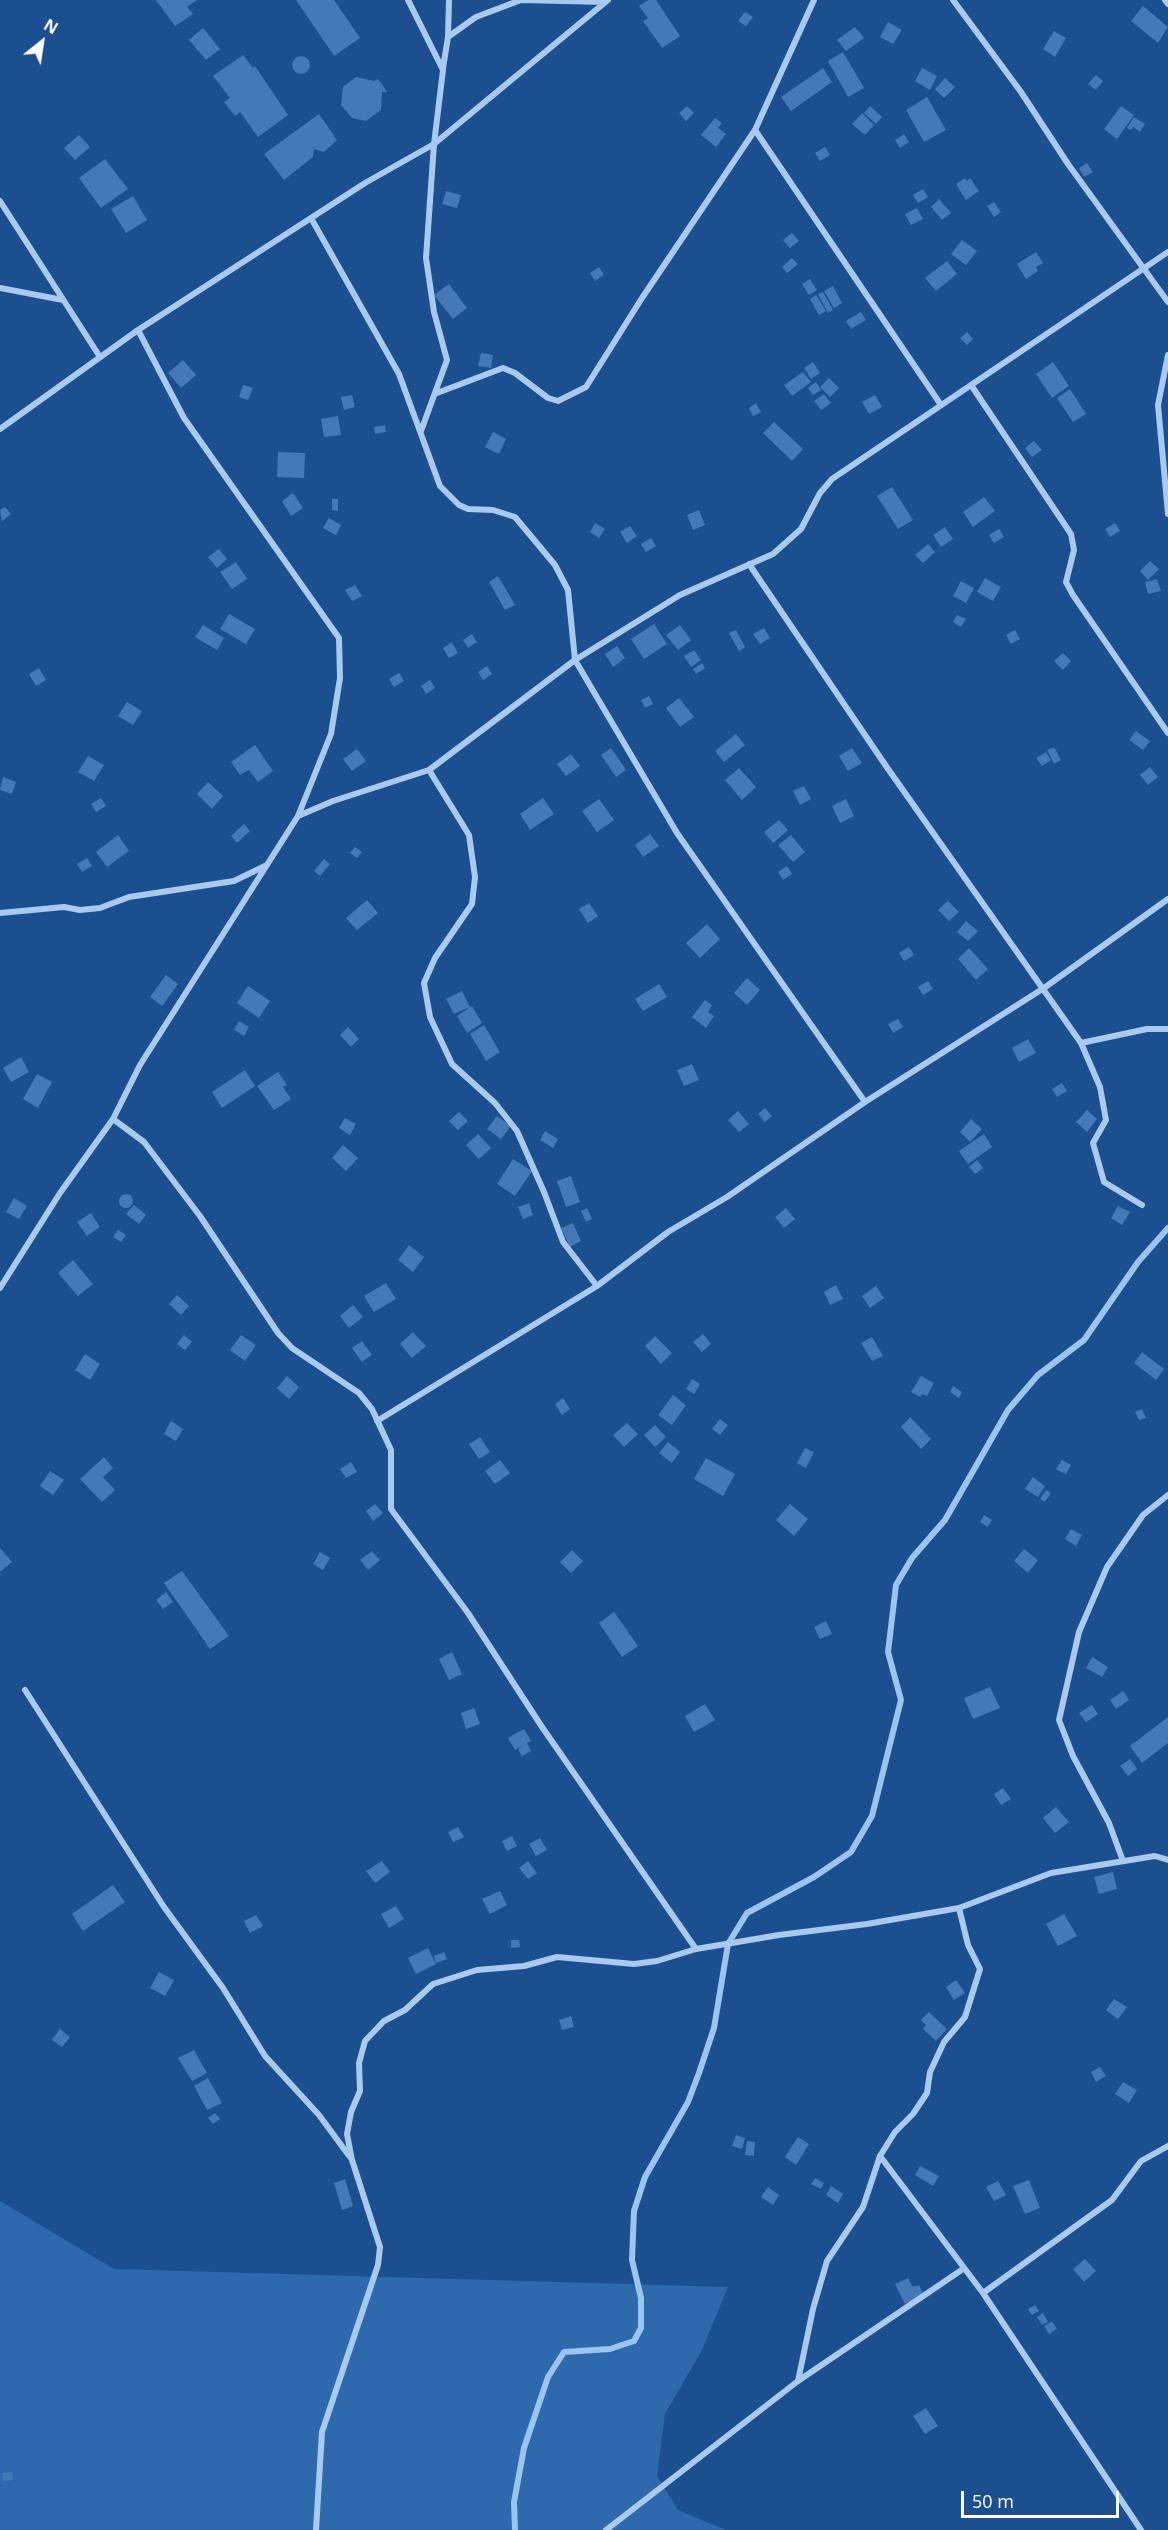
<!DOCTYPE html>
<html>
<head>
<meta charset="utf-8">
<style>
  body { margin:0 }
  #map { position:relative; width:1168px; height:2530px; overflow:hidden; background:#1b4f8f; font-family:"Open Sans",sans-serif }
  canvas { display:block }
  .north { position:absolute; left:12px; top:12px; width:60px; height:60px; -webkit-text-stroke:4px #1b4f8f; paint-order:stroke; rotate:30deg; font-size:16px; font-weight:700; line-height:24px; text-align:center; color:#fff }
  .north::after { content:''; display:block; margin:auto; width:21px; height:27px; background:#fff; clip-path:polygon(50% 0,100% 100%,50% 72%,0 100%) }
  .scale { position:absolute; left:961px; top:2491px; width:158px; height:27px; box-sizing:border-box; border:3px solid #fff; border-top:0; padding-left:8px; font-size:18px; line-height:21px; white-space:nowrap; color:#fff; -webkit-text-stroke:4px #1b4f8f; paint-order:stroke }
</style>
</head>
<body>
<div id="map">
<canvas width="1168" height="2530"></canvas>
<div class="north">N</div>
<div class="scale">50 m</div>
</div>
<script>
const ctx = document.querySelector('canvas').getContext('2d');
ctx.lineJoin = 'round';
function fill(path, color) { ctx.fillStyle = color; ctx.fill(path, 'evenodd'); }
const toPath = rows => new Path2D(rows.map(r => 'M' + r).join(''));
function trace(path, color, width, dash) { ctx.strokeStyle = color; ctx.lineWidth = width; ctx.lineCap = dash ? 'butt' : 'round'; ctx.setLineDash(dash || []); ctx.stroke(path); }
fill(toPath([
  [0,2201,114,2269,728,2287,702,2350,665,2414,657,2476,678,2510,726,2530,0,2530]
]), '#2e69ad');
trace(toPath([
  [515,2530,514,2502,524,2448,548,2377,564,2352,610,2349,634,2341,641,2328,641,2298,632,2260,634,2211,645,2177,688,2102,699,2073,714,2028,728,1944,747,1913,814,1877,851,1852,872,1816,901,1700,888,1652,896,1585,912,1558,945,1520,1008,1410,1038,1375,1084,1340,1138,1262,1168,1228]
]), '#9cc4f0', 6);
fill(toPath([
  [156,0,197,0,187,7,193,14,175,26],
  [296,0,334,0,360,38,334,56],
  [648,0,656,0,680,36,662,48,643,21,648,18,639,6],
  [1143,6,1168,27,1158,43,1131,21],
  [745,12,753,17,746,26,738,21],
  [888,22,902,30,893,44,880,37],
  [855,27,864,38,846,51,837,40],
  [203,28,220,49,206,60,189,40],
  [1054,31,1066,38,1055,57,1043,49],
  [843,52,864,88,848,97,828,61],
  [243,55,253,68,255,66,288,115,258,137,240,112,235,116,224,102,230,98,213,76],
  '292 65a9 9 0 1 1 18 0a9 9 0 1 1-18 0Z',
  [823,68,832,82,791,111,781,97],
  [922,68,937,76,930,90,915,81],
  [1096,75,1103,81,1096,90,1088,84],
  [356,77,374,81,378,79,387,92,382,92,381,110,366,121,352,118,341,105,343,87],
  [945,78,955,87,944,98,935,89],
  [927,97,946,130,924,142,906,110],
  [687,106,694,113,686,121,679,113],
  [870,106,882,117,876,124,864,113],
  [1121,106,1134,115,1117,139,1104,129],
  [862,113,874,125,865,135,852,124],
  [319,114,337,140,324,152,314,149,313,157,284,180,264,154],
  [1134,117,1145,124,1140,132,1133,127,1131,130,1127,128],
  [715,118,722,123,718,128,726,134,716,147,701,135],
  [904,134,909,142,900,148,895,140],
  [79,135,90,147,75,160,64,148],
  [825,147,830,155,820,161,815,153],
  [105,159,128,189,101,208,79,178],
  [1087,163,1093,172,1084,177,1079,168],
  [965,178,967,181,970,178,979,191,966,200,956,184],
  [923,189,928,197,918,203,913,195],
  [446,191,461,195,457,208,442,204],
  [133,196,147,220,126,233,111,209],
  [939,199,951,213,942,220,931,207],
  [994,202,1001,212,994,217,987,206],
  [917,208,923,219,911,225,905,214],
  [792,233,799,241,790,248,783,240],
  [962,240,977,251,966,265,951,254],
  [1036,252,1043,263,1036,267,1038,271,1026,279,1017,264],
  [792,258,798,264,787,273,782,267],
  [947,261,957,274,936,291,925,278],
  [599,267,604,275,595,281,590,273],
  [810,279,817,290,809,295,802,284],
  [449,284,467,308,453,319,434,295],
  [833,286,842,303,834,308,824,291],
  [823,292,833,310,828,313,818,294],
  [816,295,826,311,819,315,810,299],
  [861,312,866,320,851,329,846,321],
  [967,332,973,339,967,345,960,338],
  [481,353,493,355,491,368,478,366],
  [183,360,196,375,181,388,168,373],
  [813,362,820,373,811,379,804,368],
  [1053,362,1069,386,1052,398,1036,374],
  [803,372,811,382,792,396,784,385],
  [829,378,839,388,830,397,820,387],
  [816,382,821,390,813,395,808,388],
  [243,385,253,388,248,400,239,397],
  [1070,389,1086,414,1073,422,1057,398],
  [824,394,831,403,821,410,814,401],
  [352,395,355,407,344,410,341,397],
  [875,395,882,407,869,414,862,402],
  [756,403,761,412,753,416,749,408],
  [338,416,341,435,324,437,321,419],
  [774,422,803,449,792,461,763,433],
  [385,425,386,432,375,434,374,427],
  [493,432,506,439,499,454,485,447],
  [1034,441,1042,450,1032,457,1025,448],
  [278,452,305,453,304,478,277,477],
  [892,487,913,520,898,529,877,496],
  [293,493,303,508,291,516,282,501],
  [984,497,995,511,973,527,963,512],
  [332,499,338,499,338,511,332,510],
  [5,507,11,514,2,521,0,510],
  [699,510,705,525,693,530,687,515],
  [329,518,341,525,336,535,323,528],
  [595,523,605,529,599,538,590,532],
  [1115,523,1120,531,1110,537,1105,529],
  [630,526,637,536,627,543,620,532],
  [945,527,953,539,941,547,933,535],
  [999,529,1004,537,994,543,989,535],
  [651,538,656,546,646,552,641,544],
  [928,544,935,552,923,563,915,555],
  [219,549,227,559,217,568,208,557],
  [1150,561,1159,569,1148,580,1140,571],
  [236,562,247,579,232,589,220,572],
  [498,576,515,605,505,610,489,582],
  [985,578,1001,587,993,601,977,592],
  [1157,579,1161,591,1148,594,1145,582],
  [961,581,974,588,966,603,953,596],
  [355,585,362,596,352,601,345,590],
  [229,614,255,629,246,644,220,629],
  [957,615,966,619,961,627,953,622],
  [654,624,667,644,644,659,631,639],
  [203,625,224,638,217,650,195,637],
  [680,625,691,640,678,650,666,635],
  [764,628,770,638,760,644,753,634],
  [736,630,745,647,739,651,729,633],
  [1015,630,1020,639,1011,644,1006,635],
  [472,634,477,642,468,648,463,640],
  [452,642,458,653,449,658,443,648],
  [617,646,625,658,613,667,605,654],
  [694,650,701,660,691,667,684,656],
  [1063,653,1071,661,1063,670,1054,661],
  [702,663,705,668,696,674,693,669],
  [487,666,492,674,483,680,478,672],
  [39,668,46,680,36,686,29,674],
  [399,673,404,681,394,687,389,679],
  [430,680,435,688,426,694,421,686],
  [649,696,653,704,645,708,641,700],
  [679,698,694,717,680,727,666,708],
  [127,702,142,711,133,725,118,716],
  [1136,731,1150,741,1143,750,1129,740],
  [736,734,745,745,724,762,715,751],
  [255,745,273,771,258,782,249,770,240,775,231,762],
  [1054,747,1061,760,1054,764,1047,750],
  [611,748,626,770,616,777,601,755],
  [852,748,862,763,848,771,839,756],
  [357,749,366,761,352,771,343,759],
  [1046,752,1051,760,1042,766,1036,758],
  [571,754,580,766,566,776,557,764],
  [88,756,104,765,94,781,78,772],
  [1150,767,1158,777,1148,785,1140,775],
  [739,768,756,787,742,800,725,780],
  [3,777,16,782,12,794,0,790],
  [208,782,223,796,212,809,197,794],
  [804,786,811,799,800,805,793,791],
  [101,798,106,806,96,812,91,804],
  [543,798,554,814,530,830,520,814],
  [599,799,614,820,597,832,582,811],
  [846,799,854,816,840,823,832,806],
  [779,820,788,830,773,843,764,832],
  [244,824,250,831,237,843,231,836],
  [650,834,659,846,643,857,635,845],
  [118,835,129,851,107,867,96,852],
  [791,835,805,852,793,862,778,845],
  [355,847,362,852,357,858,350,853],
  [87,858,92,866,82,872,77,864],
  [324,859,330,864,320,876,314,871],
  [787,866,792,874,783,880,778,872],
  [367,900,378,913,357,930,346,918],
  [948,901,959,912,949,921,938,910],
  [589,903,598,916,588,923,579,909],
  [966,921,978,931,968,941,957,932],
  [707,924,720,939,700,958,686,943],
  [909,947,914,955,904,961,899,953],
  [969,948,988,969,976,980,958,959],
  [166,975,178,984,162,1006,150,997],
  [747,978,760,990,747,1005,734,993],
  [928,981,933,989,923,995,918,987],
  [659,984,667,997,643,1011,635,999],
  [248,986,270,1001,259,1018,237,1003],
  [462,991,470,1007,454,1014,446,999],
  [705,1000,712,1005,708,1012,714,1016,706,1028,692,1017],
  [472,1006,482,1023,467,1033,457,1016],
  [898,1019,903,1027,893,1033,888,1024],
  [239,1021,249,1027,244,1036,234,1030],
  [484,1025,500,1052,486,1061,470,1034],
  [348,1027,359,1039,351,1047,340,1035],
  [1028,1039,1036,1053,1019,1062,1012,1048],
  [21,1057,29,1072,11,1082,3,1068],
  [692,1064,699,1080,684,1086,677,1070],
  [245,1070,255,1086,222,1108,212,1092],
  [278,1072,287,1085,283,1087,291,1099,274,1110,257,1086],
  [37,1074,52,1082,38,1108,23,1099],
  [1062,1083,1067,1091,1057,1097,1052,1089],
  [765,1108,772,1116,765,1122,758,1114],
  [1087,1110,1097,1119,1087,1132,1076,1122],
  [738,1111,749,1124,739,1132,728,1120],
  [459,1112,468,1121,458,1130,449,1121],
  [497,1116,511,1126,501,1139,487,1129],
  [345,1118,356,1124,350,1135,339,1128],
  [971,1119,982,1129,970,1142,960,1132],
  [545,1131,558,1139,553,1148,540,1140],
  [478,1134,491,1148,479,1159,466,1145],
  [984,1134,992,1147,968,1164,959,1151],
  [343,1145,358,1158,346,1171,332,1158],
  [513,1159,532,1171,515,1196,497,1184],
  [977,1160,983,1168,975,1174,969,1167],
  [571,1176,580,1202,566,1207,557,1181],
  '119 1201a7 7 0 1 1 14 0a7 7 0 1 1-14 0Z',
  [14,1198,27,1206,19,1219,6,1212],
  [529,1203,533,1215,523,1219,518,1207],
  [134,1205,146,1215,139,1224,126,1214],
  [1118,1206,1130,1212,1122,1225,1111,1218],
  [587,1208,592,1219,586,1222,581,1211],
  [786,1208,795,1219,784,1228,775,1217],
  [91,1213,100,1227,87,1236,77,1222],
  [573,1223,581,1241,570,1247,561,1228],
  [118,1230,126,1235,121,1242,113,1237],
  [409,1245,424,1257,413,1272,398,1260],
  [73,1260,93,1284,78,1296,58,1273],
  [386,1283,396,1299,374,1312,364,1296],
  [836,1285,843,1299,830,1305,824,1292],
  [876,1286,884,1298,870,1308,862,1296],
  [177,1295,189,1306,181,1315,169,1304],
  [353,1305,363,1317,349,1328,340,1316],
  [413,1332,426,1346,412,1358,400,1344],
  [703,1334,711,1344,702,1352,693,1342],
  [184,1335,192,1342,185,1350,177,1344],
  [241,1335,256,1345,245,1361,230,1350],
  [655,1336,672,1353,661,1364,645,1346],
  [872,1337,883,1356,872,1361,861,1343],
  [362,1341,372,1355,362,1362,352,1348],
  [1142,1352,1164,1369,1156,1380,1134,1363],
  [85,1354,100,1364,90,1380,75,1370],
  [287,1376,299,1387,289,1399,277,1388],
  [921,1376,934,1383,927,1396,922,1394,921,1397,911,1392],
  [692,1379,700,1384,694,1394,686,1389],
  [953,1386,962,1392,959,1398,950,1392],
  [673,1395,686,1405,672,1425,658,1415],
  [563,1398,570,1409,562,1415,555,1404],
  [1142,1409,1146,1418,1139,1420,1135,1412],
  [910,1417,931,1439,921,1449,901,1427],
  [720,1419,728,1425,720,1435,712,1429],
  [171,1421,183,1429,176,1441,164,1434],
  [627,1423,638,1434,624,1447,613,1435],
  [655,1425,666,1437,655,1447,644,1435],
  [480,1437,490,1452,479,1459,469,1444],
  [668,1442,680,1452,672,1463,659,1453],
  [805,1448,814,1452,806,1468,797,1463],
  [104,1457,113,1468,103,1477,115,1490,102,1502,80,1479],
  [706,1458,735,1474,723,1496,694,1479],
  [500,1460,510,1473,495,1484,485,1471],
  [1062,1460,1071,1465,1066,1474,1056,1469],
  [351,1462,357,1472,346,1478,340,1469],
  [50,1471,64,1480,53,1495,40,1486],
  [1033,1477,1045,1486,1038,1497,1025,1489],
  [1046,1490,1051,1493,1045,1502,1040,1499],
  [375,1504,383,1513,373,1521,366,1511],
  [790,1504,808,1519,794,1536,776,1520],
  [984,1515,992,1520,988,1527,980,1522],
  [1071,1529,1082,1535,1076,1546,1065,1539],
  [0,1548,12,1562,0,1572],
  [1024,1549,1038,1560,1028,1573,1014,1561],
  [572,1550,583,1561,571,1573,560,1562],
  [372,1551,380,1560,368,1570,360,1560],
  [320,1552,330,1558,323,1570,313,1564],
  [182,1571,229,1636,210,1649,164,1583],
  [166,1592,173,1602,163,1609,156,1600],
  [614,1612,638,1646,622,1657,599,1623],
  [826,1621,832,1634,820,1639,814,1627],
  [452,1652,462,1674,449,1680,439,1659],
  [1092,1657,1108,1667,1102,1677,1086,1668],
  [990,1687,1000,1708,973,1719,964,1698],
  [1123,1691,1129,1700,1116,1709,1110,1700],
  [705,1704,715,1720,694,1732,685,1716],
  [1092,1705,1098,1714,1086,1722,1079,1713],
  [474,1708,480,1724,466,1729,461,1713],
  [1168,1717,1168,1743,1142,1763,1130,1746],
  [524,1729,531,1741,527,1743,531,1751,522,1756,518,1749,523,1745,515,1750,508,1738],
  [1130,1759,1137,1769,1128,1776,1120,1766],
  [1003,1788,1011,1799,1001,1805,994,1794],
  [1056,1807,1069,1822,1055,1833,1043,1818],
  [458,1827,464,1837,453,1842,448,1832],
  [512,1836,517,1846,507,1851,502,1841],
  [540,1838,547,1850,536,1856,529,1844],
  [382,1861,390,1872,375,1883,366,1871],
  [528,1861,537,1873,528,1879,519,1868],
  [1113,1872,1117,1889,1099,1894,1094,1877],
  [113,1885,125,1902,83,1931,72,1914],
  [500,1891,507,1905,490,1914,482,1899],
  [396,1906,404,1919,389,1928,381,1914],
  [1064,1914,1077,1936,1058,1946,1046,1924],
  [256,1915,263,1926,250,1933,244,1921],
  [511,1940,519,1940,520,1947,511,1948],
  [428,1948,436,1964,416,1974,408,1958],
  [444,1952,447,1959,436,1963,434,1956],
  [159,1972,174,1980,165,1996,150,1988],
  [956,1980,965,1993,954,2000,946,1987],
  [1114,1999,1127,2007,1118,2019,1106,2010],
  [929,2012,947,2029,936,2041,923,2029,926,2025,921,2020],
  [571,2016,574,2027,562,2030,559,2020],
  [60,2029,70,2037,62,2047,52,2040],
  [194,2050,207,2073,192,2081,178,2058],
  [1100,2067,1106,2076,1096,2082,1091,2072],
  [208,2078,222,2103,207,2110,194,2086],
  [1123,2082,1137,2090,1129,2103,1115,2094],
  [215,2113,220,2119,213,2124,208,2118],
  [736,2135,745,2138,742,2149,732,2146],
  [798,2137,809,2144,796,2165,785,2157],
  [747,2141,755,2142,754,2156,745,2155],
  [920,2166,939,2176,933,2186,915,2175],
  [815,2178,824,2183,821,2189,811,2184],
  [345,2179,353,2206,342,2210,334,2183],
  [1029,2180,1040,2208,1025,2214,1013,2186],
  [998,2181,1006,2195,994,2201,986,2187],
  [831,2186,843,2194,838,2203,826,2195],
  [768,2187,779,2195,773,2205,761,2197],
  [1085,2259,1096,2271,1084,2282,1073,2269],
  [908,2278,913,2287,919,2285,924,2295,905,2304,895,2284],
  [1035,2305,1039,2311,1032,2315,1028,2309],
  [1043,2313,1048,2322,1042,2325,1037,2317],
  [1052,2321,1057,2329,1049,2334,1044,2326],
  [926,2408,938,2426,925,2434,913,2416],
  [12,2472,13,2480,3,2481,2,2473]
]), '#4478b7');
trace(toPath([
  [408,0,443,70,434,144,426,258,434,312,447,360,421,431],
  [521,0,605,2],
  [953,0,1021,92,1068,164,1168,302],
  [1165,0,1168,4],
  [448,37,476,17,521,0],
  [443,68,448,37,449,0],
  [755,130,941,405],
  [0,201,100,357],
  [311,218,399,374,440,486,459,505,468,509,493,510,515,517,555,565,568,590,575,660,677,833,865,1102],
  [0,288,63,300],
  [1168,355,1158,405,1168,514],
  [971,385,1071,534,1074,550,1066,582,1073,595,1168,733],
  [437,393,503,368,515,373,548,398,558,401,586,387,642,298,755,130,814,0],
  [0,429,138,330,365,183,434,144,608,0],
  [749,564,886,766,1081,1043,1100,1087,1106,1120,1093,1143,1104,1182,1142,1205],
  [429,770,469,835,475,877,472,904,435,958,424,983,430,1017,452,1064,495,1103,517,1131,544,1192,563,1242,597,1286],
  [298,816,333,801,429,770,575,660,680,595,773,554,801,529,820,493,832,479,1168,252],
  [0,913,64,907,80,910,100,908,129,897,234,881,267,865],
  [1081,1043,1147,1029,1168,1029],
  [113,1119,144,1142,200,1216,278,1333,292,1348,359,1393,372,1409,391,1450,391,1509,468,1613,542,1727,696,1949],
  [0,1288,60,1193,113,1119,140,1065,298,816,331,734,340,678,339,638,184,418,138,330],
  [377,1421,597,1286,668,1232,727,1197,865,1102,1044,988,1168,899],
  [25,1690,164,1907,223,1988,265,2056,319,2115,350,2157],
  [1123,1861,1109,1823,1073,1756,1059,1720,1079,1632,1107,1567,1143,1515,1168,1495],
  [880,2156,983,2293,1141,2530],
  [983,2293,1112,2200,1141,2161,1168,2146],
  [798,2381,963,2269],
  [316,2530,322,2432,378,2265,380,2247,352,2160,347,2134,351,2112,360,2091,359,2063,365,2041,384,2021,405,2010,433,1984,477,1970,524,1966,557,1957,634,1964,657,1961,696,1949,779,1935,867,1924,959,1908,1051,1873,1155,1856,1168,1860],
  [606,2530,798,2381,813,2309,827,2261,863,2207,880,2156,895,2132,913,2114,927,2093,930,2072,944,2042,965,2017,980,1969,968,1945,959,1908]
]), '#a9c9ee', 6);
</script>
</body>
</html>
